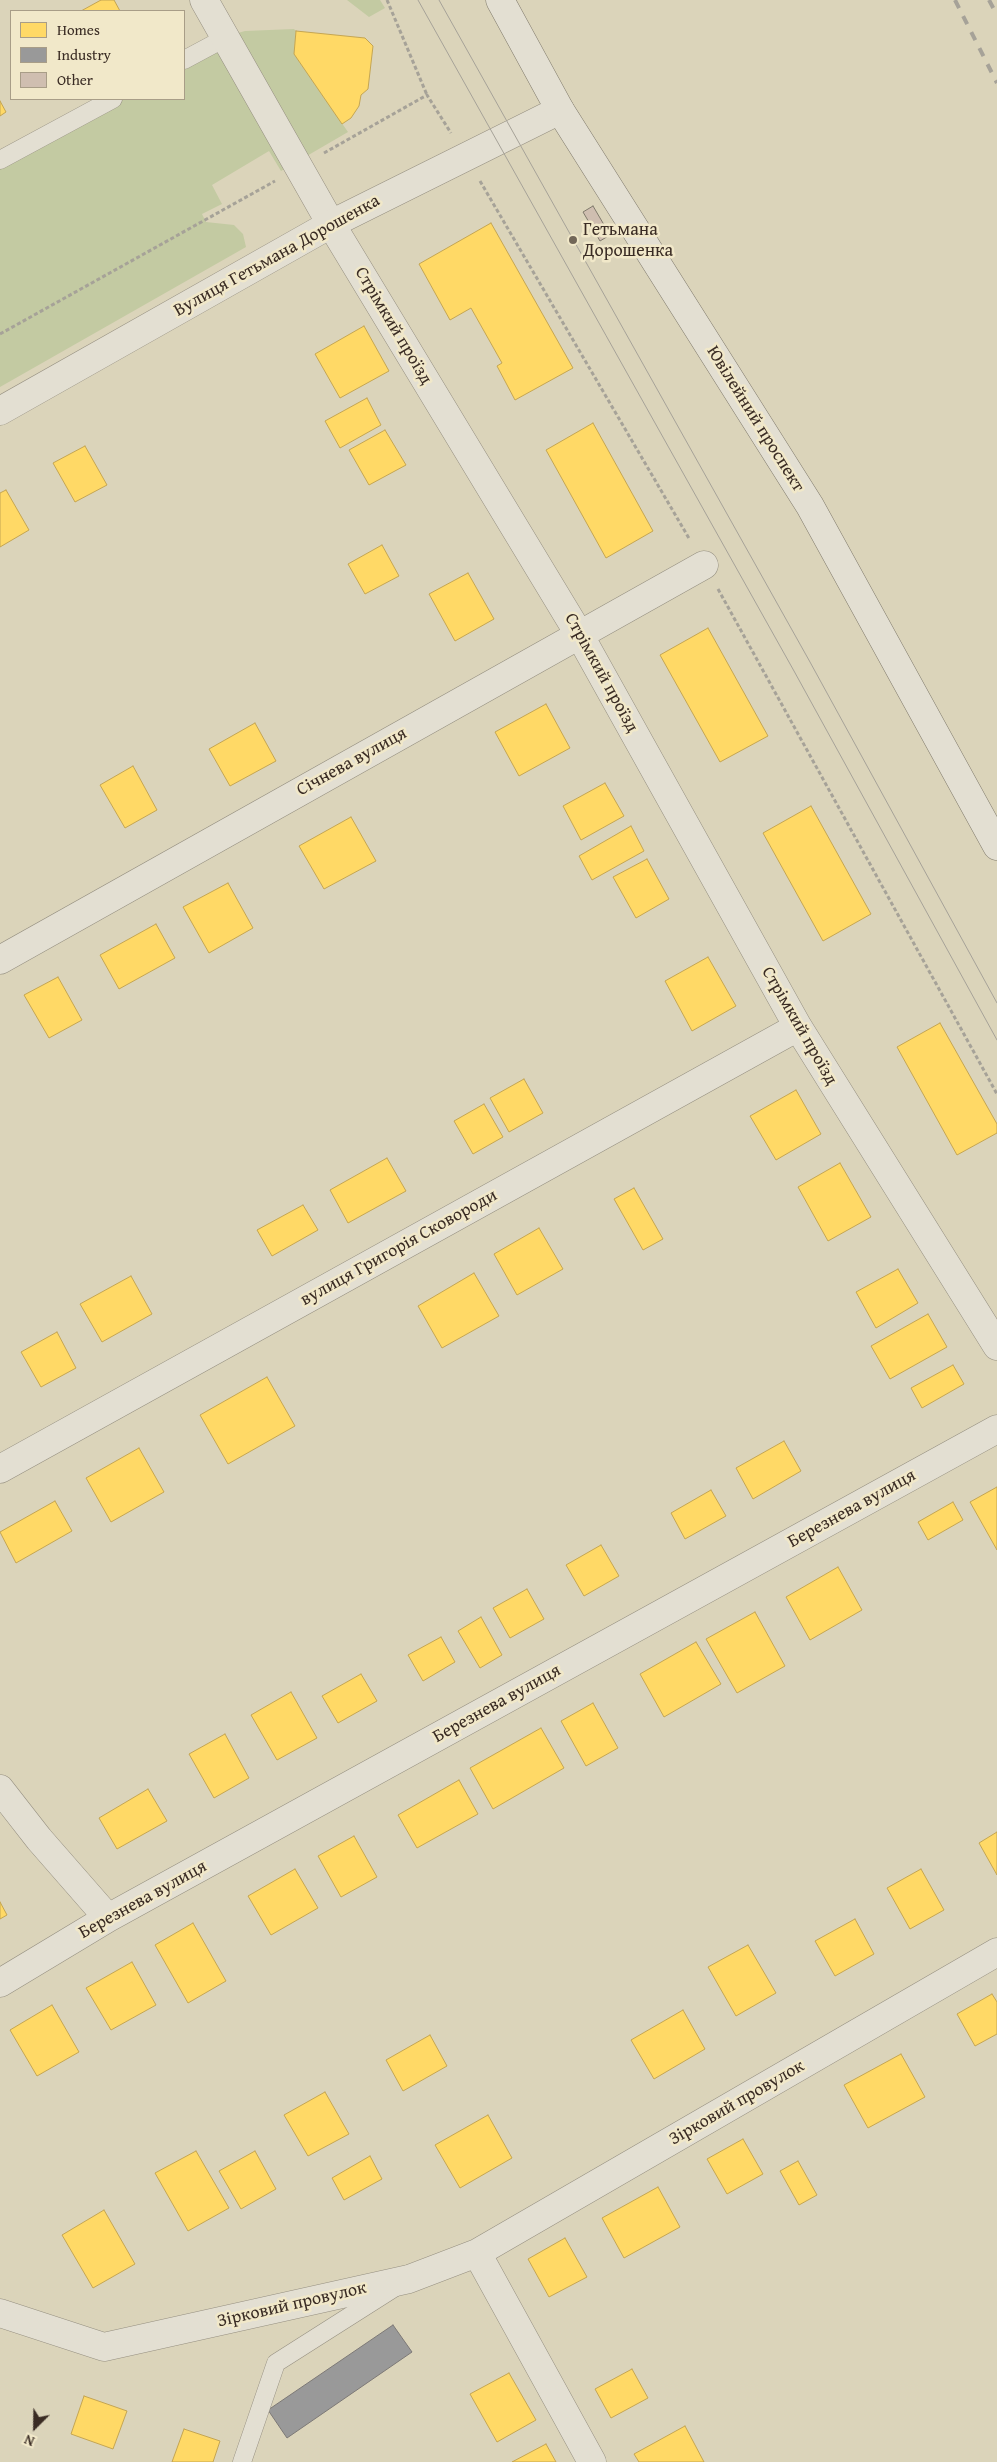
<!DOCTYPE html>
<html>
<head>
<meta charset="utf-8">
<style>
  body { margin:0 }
  #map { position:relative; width:997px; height:2462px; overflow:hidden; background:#dbd4ba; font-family:"Gentium Book Plus",serif }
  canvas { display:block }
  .legend { position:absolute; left:10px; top:10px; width:175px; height:90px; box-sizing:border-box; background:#f1e8c9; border:1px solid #a89d87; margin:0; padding:6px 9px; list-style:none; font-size:15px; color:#3a2c24 }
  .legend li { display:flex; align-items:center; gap:10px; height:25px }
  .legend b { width:25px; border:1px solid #a89d87 }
  .north { position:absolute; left:10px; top:2402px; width:50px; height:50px; -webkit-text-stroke:4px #f1e8c9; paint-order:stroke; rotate:203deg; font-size:14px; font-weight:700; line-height:20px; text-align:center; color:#3a2c24 }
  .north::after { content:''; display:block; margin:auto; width:18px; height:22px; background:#3a2c24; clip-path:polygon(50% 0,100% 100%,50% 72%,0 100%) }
</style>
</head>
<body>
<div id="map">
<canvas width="997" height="2462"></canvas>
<ul class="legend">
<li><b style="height:14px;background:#ffd966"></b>Homes</li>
<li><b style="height:14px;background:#999"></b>Industry</li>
<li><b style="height:14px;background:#cfbeb0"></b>Other</li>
</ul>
<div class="north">N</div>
</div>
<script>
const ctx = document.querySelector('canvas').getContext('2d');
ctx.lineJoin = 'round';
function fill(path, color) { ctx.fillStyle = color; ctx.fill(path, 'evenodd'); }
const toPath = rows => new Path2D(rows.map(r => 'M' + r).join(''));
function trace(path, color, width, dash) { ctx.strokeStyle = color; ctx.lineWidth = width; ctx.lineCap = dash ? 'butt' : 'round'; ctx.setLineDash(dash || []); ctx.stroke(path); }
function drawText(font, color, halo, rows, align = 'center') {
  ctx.font = font + ' "Gentium Book Plus",serif'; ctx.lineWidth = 5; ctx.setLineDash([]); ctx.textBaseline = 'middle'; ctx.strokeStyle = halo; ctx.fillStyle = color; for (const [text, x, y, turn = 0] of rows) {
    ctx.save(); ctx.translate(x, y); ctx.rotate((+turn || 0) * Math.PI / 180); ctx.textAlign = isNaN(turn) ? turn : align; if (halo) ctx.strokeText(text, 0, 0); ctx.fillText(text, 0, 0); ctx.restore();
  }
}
fill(toPath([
  [347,0,380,0,385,8,369,17],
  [294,29,296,31,294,54,348,132,281,171,269,151,212,185,222,204,202,214,206,222,234,225,243,234,246,247,0,387,0,168,120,99,184,99,184,62,231,35,245,31]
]), '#c3caa2');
const homes = toPath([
  [101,0,114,0,120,11,81,11,101,0],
  [296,31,365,38,373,46,368,89,361,95,359,106,351,118,342,124,294,54,296,31],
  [0,101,6,112,0,116,0,101],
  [491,223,573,368,515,400,497,366,502,363,471,308,450,320,419,264,491,223],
  [364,326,389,371,340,398,315,354,364,326],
  [367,398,381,425,340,448,325,421,367,398],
  [593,423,653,531,606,558,546,450,593,423],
  [385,430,406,465,369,485,349,450,385,430],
  [85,446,107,485,75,502,53,463,85,446],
  [6,490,29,530,0,547,0,493,6,490],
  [382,545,399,576,365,594,348,564,382,545],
  [468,573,494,619,455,641,429,594,468,573],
  [708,628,768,736,720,762,660,655,708,628],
  [546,704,570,748,519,776,495,732,546,704],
  [255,723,276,761,230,786,209,749,255,723],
  [133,766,157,810,125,828,100,785,133,766],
  [605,783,624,816,581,840,563,806,605,783],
  [811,806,871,914,823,941,763,833,811,806],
  [351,817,376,861,324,889,299,846,351,817],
  [631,826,644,851,592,880,579,856,631,826],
  [647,859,669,899,636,918,613,877,647,859],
  [228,883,253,928,209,953,183,907,228,883],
  [156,924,175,958,119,989,100,955,156,924],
  [708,957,736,1006,692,1031,665,981,708,957],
  [58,977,82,1020,49,1038,24,995,58,977],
  [940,1023,997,1124,997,1133,957,1155,897,1047,940,1023],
  [524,1079,543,1113,509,1132,490,1098,524,1079],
  [796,1090,821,1134,776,1160,750,1116,796,1090],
  [484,1104,503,1137,473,1154,454,1121,484,1104],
  [387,1158,406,1191,348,1223,330,1190,387,1158],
  [840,1163,871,1217,828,1241,798,1187,840,1163],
  [634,1188,663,1239,643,1250,614,1199,634,1188],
  [303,1205,318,1230,272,1256,257,1230,303,1205],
  [539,1228,563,1269,517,1295,494,1254,539,1228],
  [898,1269,918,1303,876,1328,856,1292,898,1269],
  [474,1273,499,1316,442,1348,418,1306,474,1273],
  [131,1276,152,1314,102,1342,80,1304,131,1276],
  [928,1314,947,1347,890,1379,871,1346,928,1314],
  [57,1332,76,1368,41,1387,21,1352,57,1332],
  [953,1365,964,1384,922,1408,911,1388,953,1365],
  [267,1377,295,1426,228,1464,200,1415,267,1377],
  [784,1441,801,1471,753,1499,736,1468,784,1441],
  [139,1448,164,1492,111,1522,86,1478,139,1448],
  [997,1487,997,1550,970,1502,997,1487],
  [711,1490,726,1516,685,1539,671,1513,711,1490],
  [55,1501,72,1531,16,1563,0,1532,55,1501],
  [953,1502,963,1520,928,1540,918,1522,953,1502],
  [601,1545,619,1576,584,1596,566,1565,601,1545],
  [838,1567,862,1610,810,1640,786,1597,838,1567],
  [527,1589,544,1619,510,1638,493,1608,527,1589],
  [755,1612,785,1666,737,1693,706,1639,755,1612],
  [481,1617,502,1655,480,1668,458,1631,481,1617],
  [441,1637,455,1662,423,1681,408,1655,441,1637],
  [696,1642,721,1684,664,1717,640,1674,696,1642],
  [361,1674,377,1701,338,1723,322,1696,361,1674],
  [291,1692,317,1738,277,1760,251,1715,291,1692],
  [593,1703,618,1748,586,1766,561,1721,593,1703],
  [541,1728,564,1768,493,1809,470,1768,541,1728],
  [225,1734,249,1778,214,1798,189,1754,225,1734],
  [459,1780,478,1814,417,1848,398,1815,459,1780],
  [148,1789,167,1821,117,1849,99,1818,148,1789],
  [997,1832,997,1875,979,1843,997,1832],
  [354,1836,377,1877,341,1897,318,1856,354,1836],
  [295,1869,318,1908,271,1935,248,1896,295,1869],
  [921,1869,944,1910,910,1929,887,1888,921,1869],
  [0,1902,7,1915,0,1919,0,1902],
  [855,1919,874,1954,835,1976,815,1941,855,1919],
  [193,1923,226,1981,188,2003,155,1945,193,1923],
  [748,1945,776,1993,736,2016,708,1967,748,1945],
  [132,1962,156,2005,111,2030,86,1988,132,1962],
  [992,1994,997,2002,997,2034,975,2046,957,2014,992,1994],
  [52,2005,79,2052,37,2076,10,2030,52,2005],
  [683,2010,705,2049,654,2079,631,2040,683,2010],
  [430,2035,447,2066,403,2091,386,2060,430,2035],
  [901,2054,925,2097,868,2128,844,2085,901,2054],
  [325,2092,349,2134,308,2156,284,2115,325,2092],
  [488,2115,512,2158,460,2188,435,2145,488,2115],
  [743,2139,763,2174,727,2194,707,2159,743,2139],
  [196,2151,229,2208,188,2231,155,2173,196,2151],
  [255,2151,276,2189,241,2209,219,2171,255,2151],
  [370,2156,382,2179,344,2200,332,2178,370,2156],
  [798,2161,817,2195,799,2205,780,2171,798,2161],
  [658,2187,680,2227,624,2258,602,2218,658,2187],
  [104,2210,135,2264,93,2288,62,2235,104,2210],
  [565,2238,587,2277,549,2297,528,2259,565,2238],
  [632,2369,648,2398,611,2418,595,2389,632,2369],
  [509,2373,536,2420,497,2442,470,2394,509,2373],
  [84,2396,127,2411,113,2449,71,2434,84,2396],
  [685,2426,704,2462,639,2462,634,2454,685,2426],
  [184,2429,220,2441,213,2462,172,2462,184,2429],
  [546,2444,556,2462,512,2462,546,2444]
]);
fill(homes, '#ffd966');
trace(homes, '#c4a552', 1);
const industry = toPath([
  [393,2325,412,2352,287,2438,268,2410,393,2325]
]);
fill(industry, '#999');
trace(industry, '#7c7876', 1);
const building = toPath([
  [593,206,610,235,600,241,583,212,593,206]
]);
fill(building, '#cfbeb0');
trace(building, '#7f796b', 1);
const service = toPath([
  [184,60,225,38],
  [0,160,113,99],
  [242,2462,276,2363,394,2288]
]);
const minor = toPath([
  [204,0,331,224,579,634,798,1027,997,1346],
  [0,960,704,565],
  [0,1469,798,1027],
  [0,1789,39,1839,108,1918],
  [0,1983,108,1918,997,1429],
  [0,2313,104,2347,409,2279,477,2253],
  [592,2462,477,2253,997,1952]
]);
const tertiary = toPath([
  [0,411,331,224,560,110]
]);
const secondary = toPath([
  [500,0,560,110,810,506,997,846]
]);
trace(service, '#958f80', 19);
trace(minor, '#958f80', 29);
trace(tertiary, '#958f80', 29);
trace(secondary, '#7f796b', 29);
trace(toPath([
  [387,0,427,95],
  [324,153,427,95,451,133],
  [480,181,690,540],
  [0,334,275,181],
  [718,589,997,1094]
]), '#a6a298', 3, [4, 2.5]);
trace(service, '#e3dfd2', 18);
trace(minor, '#e3dfd2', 28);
trace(tertiary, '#e3dfd2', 28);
trace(secondary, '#e3dfd2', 28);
trace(toPath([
  [418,0,794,671,997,1040],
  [439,0,810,662,997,1003]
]), '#a6a298', 1);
trace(toPath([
  [955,0,997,83],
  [989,0,997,15]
]), '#a6a298', 4, [9, 9]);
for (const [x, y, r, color] of [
  [573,240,5,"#726758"]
]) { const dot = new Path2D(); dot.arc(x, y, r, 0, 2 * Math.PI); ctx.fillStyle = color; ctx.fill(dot); trace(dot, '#f1e8c9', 2); }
drawText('18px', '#3a2c24', '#f1e8c9', [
  ["Гетьмана",583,230],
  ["Дорошенка",583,251]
], 'left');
drawText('18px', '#3a2c24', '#f1e8c9', [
  ["Вулиця Гетьмана Дорошенка",277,256,-29],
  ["Стрімкий проїзд",393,326,59],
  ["Ювілейний проспект",755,419,58],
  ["Стрімкий проїзд",601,673,61],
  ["Січнева вулиця",352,762,-29],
  ["Стрімкий проїзд",799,1026,60],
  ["вулиця Григорія Сковороди",399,1248,-29],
  ["Березнева вулиця",852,1509,-29],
  ["Березнева вулиця",497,1704,-29],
  ["Березнева вулиця",143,1900,-29],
  ["Зірковий провулок",737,2103,-30],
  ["Зірковий провулок",292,2305,-13]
]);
</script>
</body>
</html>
